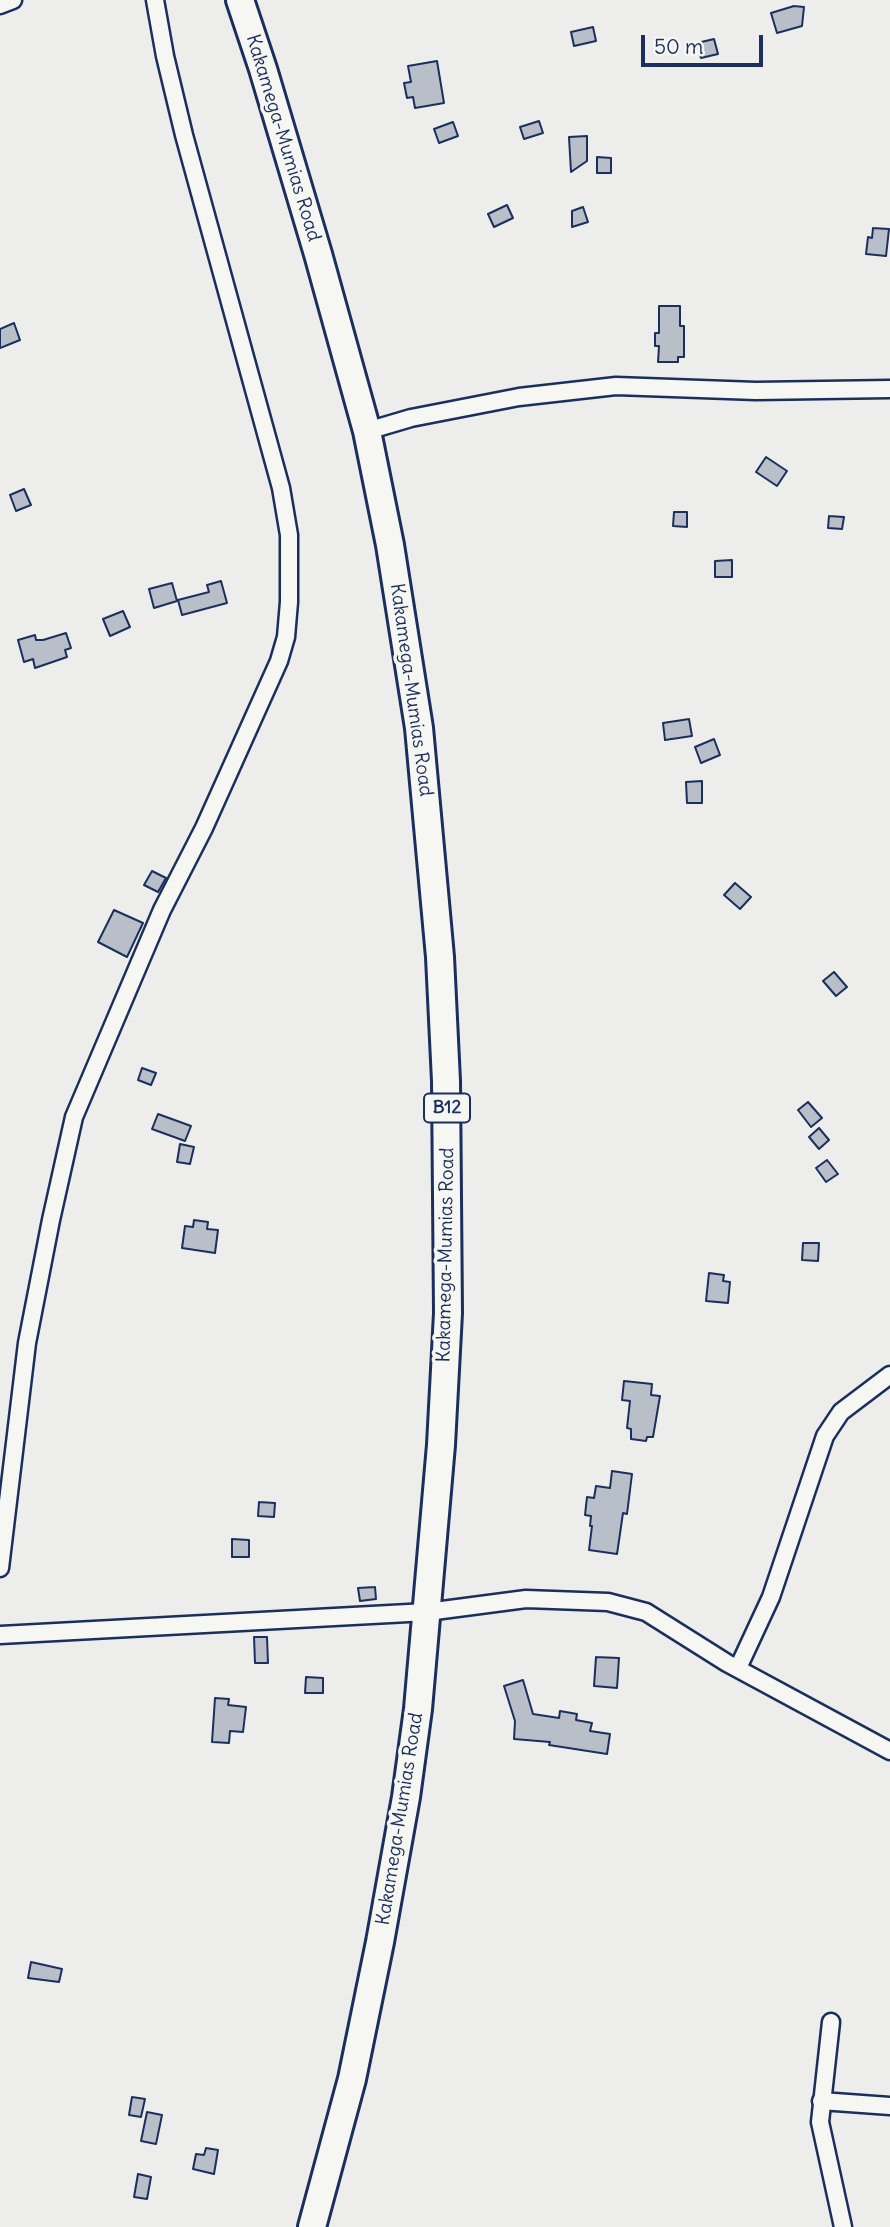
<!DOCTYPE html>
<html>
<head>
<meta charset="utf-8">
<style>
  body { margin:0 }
  #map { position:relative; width:890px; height:2227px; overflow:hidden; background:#edeeec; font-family:Delius,sans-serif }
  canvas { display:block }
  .scale { position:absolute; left:641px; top:35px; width:122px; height:32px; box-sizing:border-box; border:4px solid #1b2f5e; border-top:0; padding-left:9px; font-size:21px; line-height:24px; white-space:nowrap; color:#1b2f5e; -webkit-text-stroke:5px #f6f6f2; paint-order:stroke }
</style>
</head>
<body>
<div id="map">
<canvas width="890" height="2227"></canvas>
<div class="scale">50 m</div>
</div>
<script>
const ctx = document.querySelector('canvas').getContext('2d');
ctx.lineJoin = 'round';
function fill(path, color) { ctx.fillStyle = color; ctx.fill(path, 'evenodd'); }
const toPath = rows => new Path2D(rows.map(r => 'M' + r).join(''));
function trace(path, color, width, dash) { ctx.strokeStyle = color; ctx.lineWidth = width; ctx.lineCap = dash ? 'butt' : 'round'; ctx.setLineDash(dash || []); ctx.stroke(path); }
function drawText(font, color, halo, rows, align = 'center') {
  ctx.font = font + ' Delius,sans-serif'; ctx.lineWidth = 7; ctx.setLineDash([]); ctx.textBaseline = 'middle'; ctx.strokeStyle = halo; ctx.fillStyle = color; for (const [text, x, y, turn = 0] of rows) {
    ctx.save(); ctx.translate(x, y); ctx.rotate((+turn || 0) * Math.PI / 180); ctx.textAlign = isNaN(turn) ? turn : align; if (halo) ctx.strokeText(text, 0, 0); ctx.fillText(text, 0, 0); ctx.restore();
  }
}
const building = toPath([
  [794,6,804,7,802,26,777,33,771,13,794,6],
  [593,27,596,41,574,46,571,32,593,27],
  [714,39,718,54,701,58,697,43,714,39],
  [437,61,444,103,415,108,413,97,407,98,404,83,411,82,408,66,437,61],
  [539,121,543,133,524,139,520,127,539,121],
  [453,122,458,136,439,143,434,129,453,122],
  [587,136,587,161,571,172,569,137,587,136],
  [597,157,611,158,611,173,597,173,597,157],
  [507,205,513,218,494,227,488,214,507,205],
  [583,207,588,222,572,227,572,211,583,207],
  [873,228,889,229,886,256,866,254,868,237,872,238,873,228],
  [659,306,680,306,680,326,684,326,684,357,678,357,678,362,658,362,659,346,655,346,655,333,659,333,659,306],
  [14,323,20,340,0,348,0,329,14,323],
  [766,457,787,471,777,486,756,472,766,457],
  [24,489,31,505,16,511,10,495,24,489],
  [674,512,687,512,687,527,673,526,674,512],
  [829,516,844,517,842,529,828,528,829,516],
  [732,560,732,577,715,577,715,561,732,560],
  [221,581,227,603,182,615,178,600,209,592,207,585,221,581],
  [172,583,177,601,154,608,149,589,172,583],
  [123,611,130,627,110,636,103,619,123,611],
  [66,633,71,648,65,650,67,657,35,668,33,659,24,662,18,640,35,635,36,640,43,640,66,633],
  [689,719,692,736,665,740,663,723,689,719],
  [714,739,720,755,701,763,695,747,714,739],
  [702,781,702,803,687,803,686,782,702,781],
  [152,871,166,878,158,892,144,885,152,871],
  [735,883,751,897,740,909,724,895,735,883],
  [114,910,143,923,127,957,98,942,114,910],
  [834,972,847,987,836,996,823,981,834,972],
  [142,1068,156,1073,151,1085,138,1080,142,1068],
  [808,1102,822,1118,811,1127,798,1110,808,1102],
  [158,1114,191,1126,185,1141,152,1129,158,1114],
  [819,1128,829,1140,819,1149,809,1137,819,1128],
  [180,1144,194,1147,190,1164,177,1162,180,1144],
  [827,1160,838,1174,826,1182,816,1168,827,1160],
  [194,1220,208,1222,207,1229,218,1230,215,1253,182,1248,185,1226,193,1227,194,1220],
  [803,1243,819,1243,818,1261,802,1260,803,1243],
  [709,1273,724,1275,723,1281,730,1282,728,1303,706,1301,709,1273],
  [624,1381,652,1384,651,1395,660,1396,653,1437,647,1437,646,1441,631,1439,631,1429,627,1428,630,1401,622,1400,624,1381],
  [612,1471,632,1474,627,1514,623,1513,617,1554,589,1550,592,1526,590,1526,591,1516,585,1515,587,1497,594,1498,596,1486,610,1488,612,1471],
  [259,1502,275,1503,274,1517,258,1516,259,1502],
  [232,1539,249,1540,249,1557,232,1557,232,1539],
  [375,1587,376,1599,360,1601,358,1588,375,1587],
  [254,1637,267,1637,268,1663,255,1663,254,1637],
  [596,1657,619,1658,617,1688,594,1686,596,1657],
  [306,1677,323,1678,323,1693,305,1693,306,1677],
  [523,1680,533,1714,559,1718,560,1711,577,1714,576,1720,592,1723,590,1731,610,1734,607,1754,549,1745,550,1742,514,1739,515,1721,504,1686,523,1680],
  [215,1698,229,1699,228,1705,246,1707,243,1732,230,1731,229,1743,212,1742,215,1698],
  [31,1962,62,1969,59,1982,28,1978,31,1962],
  [132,2097,145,2099,141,2117,129,2115,132,2097],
  [147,2112,162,2115,156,2144,141,2141,147,2112],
  [206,2148,218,2150,214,2174,193,2169,196,2154,204,2155,206,2148],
  [138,2174,151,2177,147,2199,134,2197,138,2174]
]);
fill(building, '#b9bfc8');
trace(building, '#1b2f5e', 2);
const minor = toPath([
  [0,5,13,0],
  [367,431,411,418,519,397,616,386,756,391,890,389],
  [0,1568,27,1343,51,1220,74,1117,162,910,204,828,279,661,286,637,289,602,289,535,281,488,184,135,165,56,155,0],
  [0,1635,427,1612,526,1599,608,1602,646,1612,727,1663,890,1751],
  [738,1668,771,1597,825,1436,841,1412,890,1375],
  [831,2022,820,2122,843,2227],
  [821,2101,890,2106]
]);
const trunk = toPath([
  [240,0,263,69,318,254,367,431,390,545,419,728,440,957,446,1081,448,1313,441,1445,418,1709,406,1797,380,1942,352,2079,312,2227]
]);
trace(minor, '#1b2f5e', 21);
trace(trunk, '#1b2f5e', 32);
trace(minor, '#f6f6f2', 16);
trace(trunk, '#f6f6f2', 26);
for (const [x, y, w] of [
  [447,1108,46]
]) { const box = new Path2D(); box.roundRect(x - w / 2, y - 14.5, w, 29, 5); ctx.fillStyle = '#f6f6f2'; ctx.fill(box); trace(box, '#1b2f5e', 2); }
drawText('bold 18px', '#1b2f5e', null, [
  ["B12",447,1108]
]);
drawText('19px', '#1b2f5e', '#f6f6f2', [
  ["Kakamega-Mumias Road",283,138,73],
  ["Kakamega-Mumias Road",411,690,82],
  ["Kakamega-Mumias Road",446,1255,-89],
  ["Kakamega-Mumias Road",400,1819,-81]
]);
</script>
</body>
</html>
